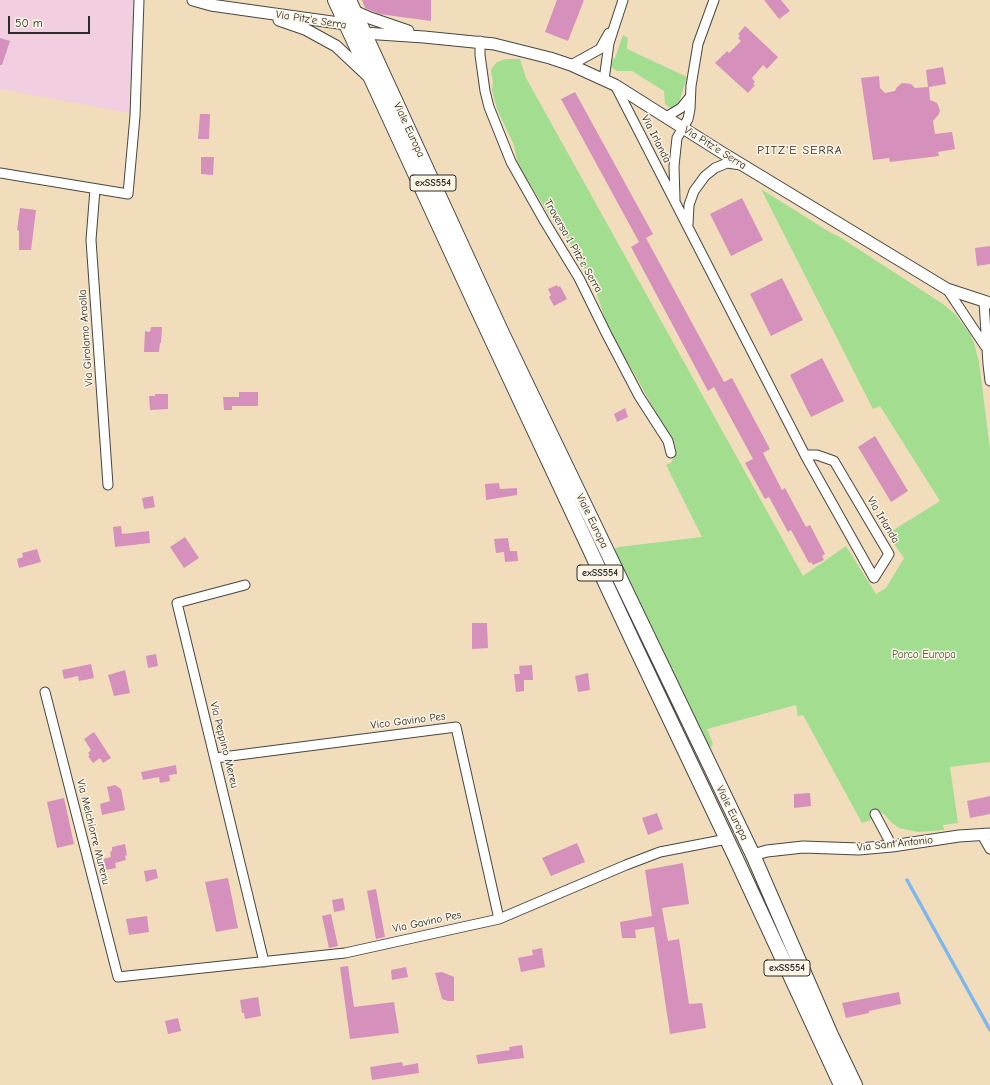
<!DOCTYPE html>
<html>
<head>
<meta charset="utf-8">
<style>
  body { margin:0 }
  #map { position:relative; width:990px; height:1085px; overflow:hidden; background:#f1ddbc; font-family:"Comic Neue",sans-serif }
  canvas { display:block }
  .scale { position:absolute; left:8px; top:16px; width:82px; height:18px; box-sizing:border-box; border:2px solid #2b2b2b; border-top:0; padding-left:5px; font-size:12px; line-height:14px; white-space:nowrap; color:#2b2b2b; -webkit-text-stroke:3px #fcf5e5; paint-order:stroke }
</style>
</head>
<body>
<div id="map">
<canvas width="990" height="1085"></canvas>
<div class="scale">50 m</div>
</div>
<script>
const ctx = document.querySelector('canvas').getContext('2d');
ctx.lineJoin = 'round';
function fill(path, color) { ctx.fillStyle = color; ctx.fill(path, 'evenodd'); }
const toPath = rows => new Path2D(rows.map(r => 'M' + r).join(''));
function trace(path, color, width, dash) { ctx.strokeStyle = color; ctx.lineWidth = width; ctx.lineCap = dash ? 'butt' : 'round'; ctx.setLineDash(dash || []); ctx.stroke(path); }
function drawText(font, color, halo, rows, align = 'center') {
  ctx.font = font + ' "Comic Neue",sans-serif'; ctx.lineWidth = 3; ctx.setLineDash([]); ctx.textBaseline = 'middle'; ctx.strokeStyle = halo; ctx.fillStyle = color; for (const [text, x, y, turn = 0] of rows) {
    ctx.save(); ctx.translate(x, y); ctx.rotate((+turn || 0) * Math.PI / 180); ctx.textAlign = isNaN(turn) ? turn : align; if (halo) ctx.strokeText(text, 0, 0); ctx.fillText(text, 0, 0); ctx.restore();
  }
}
fill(toPath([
  [0,0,134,0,129,113,0,89]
]), '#f2cfe0');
fill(toPath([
  [623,35,628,38,627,49,687,77,676,112,665,104,664,91,632,71,617,71,610,66,611,61,615,58],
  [506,59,520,59,526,78,803,576,846,546,876,594,886,588,904,558,887,534,940,501,880,406,873,409,761,189,831,233,838,236,943,304,955,314,970,334,974,343,979,362,990,449,990,762,950,767,958,823,943,825,944,830,918,832,899,828,891,822,884,814,875,811,871,820,862,823,803,715,798,716,796,705,707,729,713,744,708,752,610,551,619,547,702,537,666,465,671,463,676,453,675,444,657,415,634,373,620,350,605,319,596,291,565,234,550,216,518,165,514,145,497,109,492,90,493,82,491,71,492,68,497,62]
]), '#a2dd90');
trace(toPath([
  [907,880,990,1030]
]), '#7cb7ee', 3.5);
fill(toPath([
  [362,0,431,0,431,21,379,14,365,8],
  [557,0,584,0,568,41,545,32],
  [764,0,781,0,790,11,779,19],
  [745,26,778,57,767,69,763,65,752,78,755,82,753,84,755,85,748,93,715,63,727,51,729,53,741,41,738,38,740,36,738,34],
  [0,38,10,41,2,65,0,65],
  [943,67,946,84,929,87,930,100,937,103,940,110,939,114,933,121,935,134,952,132,955,149,938,152,939,156,890,162,889,158,873,160,861,78,879,76,880,88,885,93,895,91,897,87,902,83,911,84,915,88,928,87,926,70],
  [575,92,653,234,646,238,724,382,732,378,770,449,763,453,782,490,785,488,806,527,810,525,825,554,822,556,824,560,813,565,811,562,809,563,791,530,788,532,769,497,765,499,745,463,753,459,714,387,708,391,631,247,639,242,561,99],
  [200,114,210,114,209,139,198,139],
  [201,157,214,157,213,175,201,174],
  [742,198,763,240,731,256,710,214],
  [20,208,36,210,31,250,19,250,19,231,17,230],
  [990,246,990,264,977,266,975,248],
  [782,278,803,320,771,336,750,294],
  [557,285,558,287,560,286,567,299,554,306,549,297,551,295,548,289],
  [151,327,162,327,161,343,160,343,159,352,144,352,145,331,150,332],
  [822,358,844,401,811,417,790,375],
  [239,392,258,392,258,406,232,406,232,410,224,410,223,397,239,397],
  [155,394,168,394,168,409,150,410,149,396,155,396],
  [625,408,628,417,617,422,614,414],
  [875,436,908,491,891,502,858,447],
  [499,483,500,489,517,488,517,495,486,500,485,484],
  [153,496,155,507,144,509,142,498],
  [121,526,122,534,149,531,150,543,115,547,113,527],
  [185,537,199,558,184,568,170,547],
  [508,538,510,551,517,551,518,561,505,562,504,552,496,553,494,539],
  [37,549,41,562,19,568,17,559,23,557,22,553],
  [472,623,487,623,488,648,472,649],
  [156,654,158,666,148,668,146,656],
  [91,664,94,678,79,681,78,676,64,679,62,670],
  [532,665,533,680,524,680,524,691,516,692,514,674,520,674,519,666],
  [125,670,130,693,114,696,108,675],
  [588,673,590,690,578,692,575,676],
  [94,732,111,758,103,763,100,758,93,763,88,756,90,755,88,753,91,750,84,739],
  [176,765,177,774,169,775,170,781,160,783,159,777,143,780,141,772],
  [115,785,121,789,125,810,102,815,100,804,110,801,107,787],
  [810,793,811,806,794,808,794,794],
  [990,796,990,814,970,818,967,801],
  [64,798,74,844,57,848,47,802],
  [657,813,663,829,648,835,642,818],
  [577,843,585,862,551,876,542,858],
  [125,844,127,855,125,856,126,860,115,863,116,868,106,870,103,859,111,857,110,852,112,851,112,847],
  [683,863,689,904,662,908,668,941,679,939,689,1004,702,1003,706,1028,670,1034,654,927,635,930,636,938,622,938,620,922,652,916,645,870],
  [156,869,158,878,146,882,144,871],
  [228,878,238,928,216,932,205,882],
  [376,889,385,937,376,939,367,891],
  [343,898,345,910,334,912,332,900],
  [331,914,338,946,329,948,322,916],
  [147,916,149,932,129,935,126,919],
  [542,948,545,967,521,972,518,958,533,955,532,950],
  [348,966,354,1007,394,1002,399,1033,350,1039,340,967],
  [406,967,408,977,392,980,391,970],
  [442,972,454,977,454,1001,448,1001,442,999,435,973],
  [899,992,901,1004,869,1011,869,1013,846,1018,842,1003],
  [258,997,261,1016,245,1019,244,1013,242,1013,240,1000],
  [178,1018,181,1031,168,1034,165,1021],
  [522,1045,524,1058,478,1064,476,1055,510,1050,509,1047],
  [402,1062,403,1066,418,1063,419,1073,372,1080,370,1067]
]), '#d591bb');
const minor = toPath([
  [480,41,480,55,485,91,489,107,511,162,545,222,579,278,606,333,639,396,668,441,671,453],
  [571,65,600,49,609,33],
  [604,80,609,43,623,0],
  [615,85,805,455,874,578,889,554,834,461,817,455,805,455],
  [666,117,681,108,690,97],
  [0,173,128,194,135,116,139,0],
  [95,189,91,240,108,485],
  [675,200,674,166,677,138,688,119,690,109,691,86,698,44,714,0],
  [688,224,689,205,694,191,705,176,715,168,727,163,741,165],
  [947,289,985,346],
  [984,302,988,364,990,381],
  [245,585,177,603,264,962],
  [45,692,118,977,345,953,499,919,626,865,660,852,727,839],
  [215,758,456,727,499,919],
  [875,814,892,846],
  [982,835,990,849]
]);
const tertiary = toPath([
  [193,0,211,5,246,10,346,24,364,33,424,37,494,44,550,58,571,65,615,85,721,152,947,289,990,303],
  [354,11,370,18,408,31],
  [279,20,305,29,336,46,368,76],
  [753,855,767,851,803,847,859,849,892,846,959,836,990,834]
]);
const primary = toPath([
  [335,0,476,306,635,646,733,852,841,1085],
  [349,0,502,333,753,855,831,1035,855,1085]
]);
trace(minor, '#494641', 11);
trace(tertiary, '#494641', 13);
trace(primary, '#494641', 16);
trace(minor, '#fff', 9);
trace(tertiary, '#fff', 11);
trace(primary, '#fff', 14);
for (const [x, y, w] of [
  [433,183,46],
  [600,573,46],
  [787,968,46]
]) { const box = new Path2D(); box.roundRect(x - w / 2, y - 8, w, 16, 3); ctx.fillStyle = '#fcf5e5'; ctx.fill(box); trace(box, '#2b2b2b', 1); }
drawText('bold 10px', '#2b2b2b', null, [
  ["exSS554",433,183],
  ["exSS554",600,573],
  ["exSS554",787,968]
]);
drawText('11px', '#2b2b2b', '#fcf5e5', [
  ["Via Pitz'e Serra",311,20,9],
  ["Viale Europa",409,130,65],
  ["Via Irlanda",656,139,63],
  ["Via Pitz'e Serra",715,148,32],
  ["Traversa 1 Pitz'e Serra",573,246,60],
  ["Via Girolamo Araolla",86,338,-94],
  ["Via Irlanda",883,520,59],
  ["Viale Europa",592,521,64],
  ["Vico Gavino Pes",408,721,-7],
  ["Via Peppino Mereu",224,745,76],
  ["Viale Europa",732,813,64],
  ["Via Melchiorre Murenu",93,832,76],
  ["Via Sant'Antonio",895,844,-6],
  ["Via Gavino Pes",427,922,-12]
]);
drawText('11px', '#495844', '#fcf5e5', [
  ["Parco Europa",924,655]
]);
ctx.letterSpacing = '1px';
drawText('12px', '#2b2b2b', '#fcf5e5', [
  ["PITZ'E SERRA",800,151]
]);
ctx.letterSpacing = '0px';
</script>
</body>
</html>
